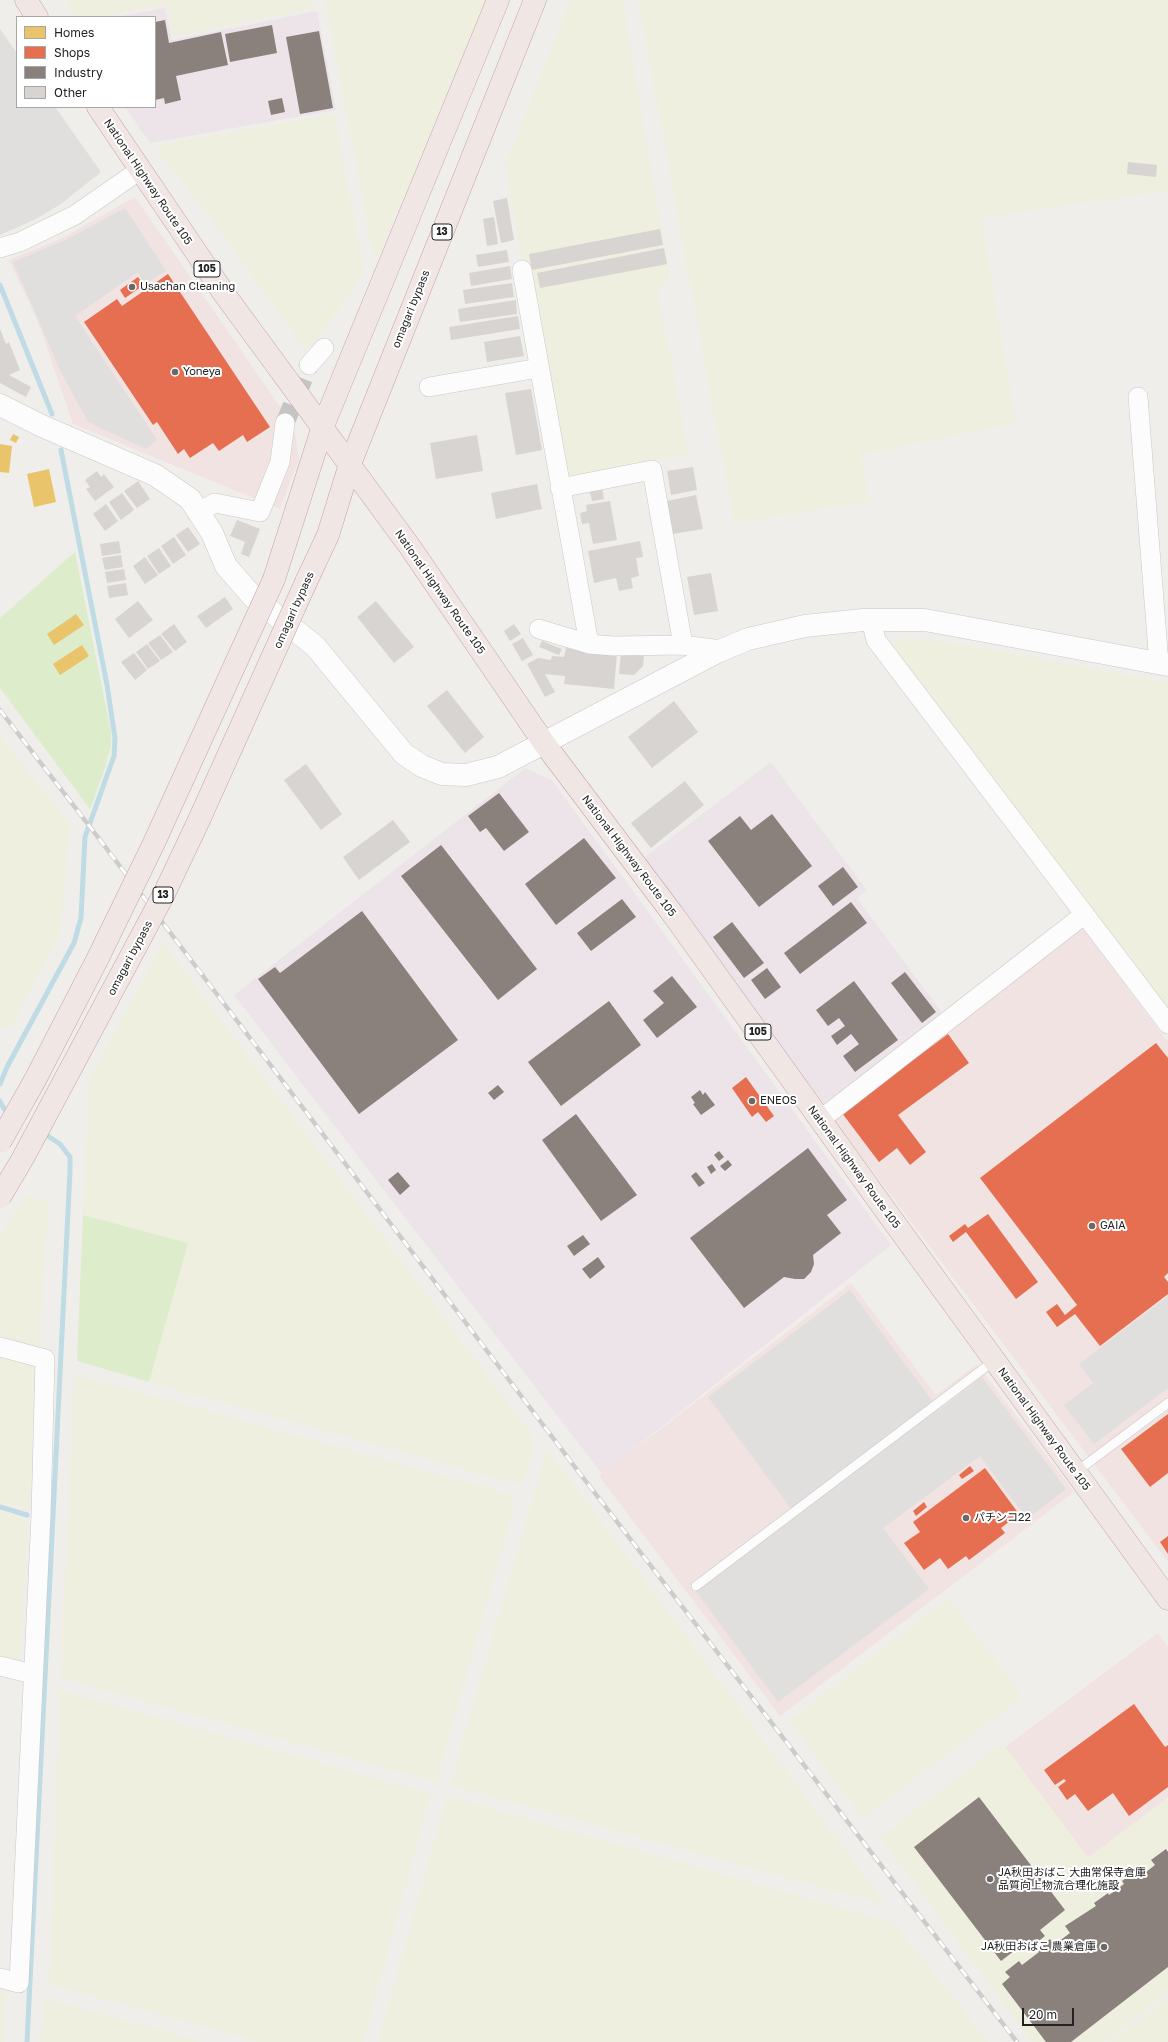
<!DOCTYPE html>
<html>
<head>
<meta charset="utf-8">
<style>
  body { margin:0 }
  #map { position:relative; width:1168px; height:2042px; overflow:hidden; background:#f0eeeb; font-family:"Golos Text",sans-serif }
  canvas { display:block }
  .legend { position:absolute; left:16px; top:16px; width:140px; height:92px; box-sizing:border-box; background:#fff; border:1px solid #a7a7a7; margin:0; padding:5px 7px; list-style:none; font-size:12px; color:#222 }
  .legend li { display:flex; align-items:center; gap:8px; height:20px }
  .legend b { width:20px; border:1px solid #a7a7a7 }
  .scale { position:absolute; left:1022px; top:2008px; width:52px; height:18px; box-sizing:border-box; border:2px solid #222; border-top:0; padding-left:5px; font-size:12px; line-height:14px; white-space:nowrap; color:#222; -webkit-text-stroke:3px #fff; paint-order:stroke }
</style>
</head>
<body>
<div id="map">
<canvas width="1168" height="2042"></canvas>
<ul class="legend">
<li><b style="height:11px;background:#e9c46a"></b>Homes</li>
<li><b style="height:11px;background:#e76f51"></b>Shops</li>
<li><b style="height:11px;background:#8a817c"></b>Industry</li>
<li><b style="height:11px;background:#d7d4d2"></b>Other</li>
</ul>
<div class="scale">20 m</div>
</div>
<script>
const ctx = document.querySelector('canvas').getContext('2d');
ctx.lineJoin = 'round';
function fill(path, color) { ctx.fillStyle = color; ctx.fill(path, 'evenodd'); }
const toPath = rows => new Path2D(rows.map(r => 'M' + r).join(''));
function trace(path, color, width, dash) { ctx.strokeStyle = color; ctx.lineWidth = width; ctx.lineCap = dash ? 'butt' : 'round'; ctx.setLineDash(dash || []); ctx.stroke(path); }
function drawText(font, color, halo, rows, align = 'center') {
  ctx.font = font + ' "Golos Text","Noto Sans JP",sans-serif'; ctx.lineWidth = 4; ctx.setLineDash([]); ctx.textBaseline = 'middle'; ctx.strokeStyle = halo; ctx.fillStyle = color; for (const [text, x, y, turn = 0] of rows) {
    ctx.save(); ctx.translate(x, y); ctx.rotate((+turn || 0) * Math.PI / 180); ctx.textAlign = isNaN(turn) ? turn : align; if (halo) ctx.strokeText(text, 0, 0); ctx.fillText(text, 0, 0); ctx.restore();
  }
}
fill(toPath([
  [135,197,294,427,299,459,280,509,73,424,38,322,9,260,64,237],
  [1081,926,1168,1042,1168,1562,831,1116],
  [851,1283,936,1395,977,1364,1074,1492,780,1716,599,1476],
  [1158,1633,1168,1647,1168,1798,1088,1858,1005,1747]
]), '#f1e3e1');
fill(toPath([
  [165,8,172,40,317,11,336,110,150,143,125,107,155,107,155,17,115,17],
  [771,762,867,890,857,898,943,1014,824,1104,641,860],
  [525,768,552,780,891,1245,602,1474,234,995]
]), '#ede4e9');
fill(toPath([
  [66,0,312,0,313,9,173,36,168,5,98,17,75,17],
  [325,0,486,0,375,265],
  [570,0,623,0,670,277,658,291,689,454,567,477,529,271,521,257,505,166],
  [638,0,1168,0,1168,191,981,218,1016,423,861,455,869,501,734,523],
  [335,114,363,267,360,279,314,344,305,350,222,233,158,151,159,145],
  [909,638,967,645,1168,683,1168,1009,894,649,895,640],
  [0,735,70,824,60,935,12,1025,7,1029,0,1027],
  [163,943,530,1433,534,1447,522,1485,149,1382,187,1243,83,1215,89,1079],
  [25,1195,49,1202,39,1348,0,1337,0,1235],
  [0,1356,35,1365,30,1509,0,1501],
  [74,1374,512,1495,515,1504,436,1782,61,1678],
  [547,1449,886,1905,450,1785],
  [0,1512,28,1520,20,1666,0,1660],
  [948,1598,1023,1696,863,1818,789,1721],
  [60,1690,431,1794,363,2042,260,2042,49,1984],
  [1003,1744,1088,1858,1168,1798,1168,1993,1103,2042,1032,2042,880,1837],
  [447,1796,894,1923,989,2042,378,2042],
  [0,1990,6,1991,4,2042,0,2042],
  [43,1998,205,2042,41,2042],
  [1168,1998,1168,2042,1109,2042]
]), '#efefdf');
fill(toPath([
  [75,552,111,732,111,746,105,768,90,809,0,688,0,618],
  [83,1215,188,1243,149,1382,77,1361]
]), '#ddeccb');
fill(toPath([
  [0,29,17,53,17,107,55,107,101,172,61,204,36,219,0,235],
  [125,208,166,271,145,284,138,272,75,316,157,440,146,449,88,422,61,372,13,262,67,239],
  [850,1290,939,1410,982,1377,1066,1489,1027,1519,980,1456,883,1528,929,1589,778,1702,695,1590,795,1514,708,1397],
  [1168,1296,1168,1388,1094,1444,1064,1405,1093,1383,1079,1364]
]), '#e0dfde');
fill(toPath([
  [13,434,19,437,16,443,10,440],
  [0,444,12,446,9,473,0,472],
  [49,469,56,502,34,507,27,474],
  [76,614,84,625,54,645,47,634],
  [82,645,89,656,60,675,53,664]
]), '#e9c46a');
fill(toPath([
  [168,274,270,427,247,442,243,435,219,451,213,443,190,458,184,449,178,454,157,422,153,425,84,322,117,299,122,306],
  [138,277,144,285,125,298,120,290],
  [948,1034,969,1063,898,1115,926,1152,910,1165,897,1148,879,1162,842,1113],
  [1156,1043,1168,1058,1168,1273,1164,1277,1168,1282,1168,1294,1100,1346,1075,1314,1057,1327,1046,1312,1057,1304,1065,1315,1077,1305,980,1178],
  [746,1077,774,1116,766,1122,758,1112,752,1117,732,1088],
  [988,1214,1038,1282,1016,1299,966,1232,953,1242,949,1236,965,1224,968,1228],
  [1168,1414,1168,1473,1150,1487,1121,1449],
  [970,1466,974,1471,962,1479,959,1475],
  [985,1468,1019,1514,1001,1528,1005,1533,969,1560,966,1556,948,1569,940,1558,924,1570,904,1543,920,1532,913,1522],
  [924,1502,927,1507,916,1516,913,1511],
  [1168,1536,1168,1554,1160,1542],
  [1134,1704,1165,1747,1168,1745,1168,1787,1129,1816,1113,1793,1088,1811,1075,1794,1067,1800,1058,1787,1066,1781,1064,1779,1055,1785,1044,1770]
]), '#e76f51');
fill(toPath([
  [165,20,169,43,221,32,228,65,176,76,181,100,165,104,164,98,155,100,155,22],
  [272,25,277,53,230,62,225,34],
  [319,31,333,108,300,114,286,37],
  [282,98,285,112,271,115,268,101],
  [499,793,529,832,504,851,486,828,480,832,468,816],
  [772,814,812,866,759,907,708,841,740,816,751,830],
  [584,838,616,878,556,925,525,884],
  [441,845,537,969,498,1000,401,876],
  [843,867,858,887,833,906,818,886],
  [622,899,636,917,591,951,577,933],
  [851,902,867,923,800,974,784,953],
  [362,911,458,1040,359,1114,258,979,275,967,280,973],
  [732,922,764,963,744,978,713,937],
  [767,968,781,987,765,999,751,980],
  [905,972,936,1012,922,1023,891,983],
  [672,976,697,1007,657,1038,643,1020,664,1003,653,991],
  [854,981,898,1040,855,1072,843,1056,859,1044,851,1034,837,1045,831,1036,845,1026,839,1018,828,1026,816,1010],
  [609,1001,641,1045,561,1106,528,1062],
  [498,1085,504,1092,494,1100,488,1093],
  [700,1090,703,1095,705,1092,715,1105,701,1115,693,1104,695,1103,691,1097],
  [576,1114,637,1195,601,1221,542,1140],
  [808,1148,847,1200,827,1215,841,1233,813,1255,814,1264,811,1272,804,1279,795,1279,784,1277,744,1308,690,1238],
  [719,1151,724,1157,719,1161,714,1155],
  [728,1160,732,1165,725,1171,720,1166],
  [712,1164,716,1170,711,1174,707,1167],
  [398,1172,410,1186,400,1195,388,1180],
  [696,1172,705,1183,699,1187,691,1176],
  [583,1235,590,1244,574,1256,567,1246],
  [598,1257,605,1267,590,1279,582,1269],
  [979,1797,1065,1910,1040,1930,1045,1936,1031,1947,1027,1941,1001,1961,914,1847],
  [1166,1849,1168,1852,1168,1967,1071,2042,1046,2042,1002,1984,1010,1977,1005,1972,1019,1961,1022,1965,1039,1952,1037,1949,1050,1939,1054,1945,1070,1933,1065,1926,1096,1906,1094,1903,1108,1893,1109,1895,1124,1884,1122,1881,1137,1870,1141,1876,1155,1865,1151,1860]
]), '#8a817c');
trace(toPath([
  [0,285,52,414],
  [0,1084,7,1067,74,943,81,918,85,837,114,756,115,738,107,685,61,450],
  [0,1101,4,1109,11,1113],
  [0,1507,27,1515],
  [27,2042,70,1171,70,1157,60,1144,42,1132]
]), '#bfdbe3', 5);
fill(toPath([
  [1128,162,1157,165,1156,177,1127,174],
  [507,198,514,240,501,243,493,201],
  [494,217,498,244,487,246,483,219],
  [660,229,663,245,532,270,529,254],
  [664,248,667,264,540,288,537,273],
  [507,250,509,262,478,267,476,255],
  [510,266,512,279,471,286,469,273],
  [512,283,514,297,465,304,463,290],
  [516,300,517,314,460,322,458,309],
  [518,316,520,329,451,340,449,327],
  [0,329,6,344,9,342,20,370,9,375,31,387,26,397,0,383],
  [520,336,524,356,487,362,484,342],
  [531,389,542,450,516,455,505,393],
  [477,435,483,471,436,479,430,443],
  [693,467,697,490,671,495,667,471],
  [97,471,101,477,104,474,114,487,95,501,86,489,90,487,85,480],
  [138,481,150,499,137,508,124,491],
  [537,484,542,509,496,519,491,493],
  [602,487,604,499,592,501,589,489],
  [122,493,134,510,121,520,109,502],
  [696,495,703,529,673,534,667,501],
  [610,501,617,540,593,544,589,523,582,524,580,513,587,511,586,505],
  [106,504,118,521,105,531,93,514],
  [237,520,260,529,249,557,241,554,245,542,230,536],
  [188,527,200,544,188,552,176,535],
  [174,537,186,555,173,564,161,546],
  [119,541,121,553,102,556,100,544],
  [640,541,643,557,636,558,639,576,631,578,633,588,619,591,616,578,594,583,588,551],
  [159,548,171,566,159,574,147,556],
  [121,555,123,567,105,570,102,558],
  [145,557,158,575,145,584,133,566],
  [124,569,126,580,107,583,105,572],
  [711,573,718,611,694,615,687,577],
  [126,583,128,595,109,598,107,586],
  [225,597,233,609,206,628,197,616],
  [138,601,153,620,129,638,115,619],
  [376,601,414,647,394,663,357,617],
  [174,624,187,642,175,651,161,634],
  [514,624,521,634,510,641,504,631],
  [160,635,173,652,161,660,148,643],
  [523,638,533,655,522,661,512,644],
  [542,641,562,649,559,655,539,647],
  [147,644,160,661,148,669,136,652],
  [566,648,617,653,614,689,564,684,565,676,545,674,555,692,545,697,527,664,538,658,551,660,552,656,564,657],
  [134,653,147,670,135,680,121,662],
  [621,654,644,656,643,666,634,675,619,674],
  [447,690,484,737,465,753,427,706],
  [674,701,698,732,652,768,628,737],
  [306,764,342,814,321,830,284,780],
  [685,781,704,805,651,848,631,823],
  [393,820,410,842,359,880,343,857]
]), '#d7d4d2');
trace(toPath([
  [285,423,309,365]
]), '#c7c5c3', 19, [19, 10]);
const service = toPath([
  [1076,1472,1168,1403],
  [696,1586,995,1360]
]);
const minor = toPath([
  [0,248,20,242,75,215,140,170],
  [522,270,589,644],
  [309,365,324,348],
  [429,387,539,368],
  [1138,397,1159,664],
  [560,488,652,470,683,645],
  [198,512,215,503,260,512,280,462,285,423],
  [871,620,876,640,1168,1024],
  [539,629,589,644,613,646,683,645,721,650],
  [820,1120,1085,914],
  [0,1347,45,1359,41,1515,19,1983,0,1978],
  [0,1666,33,1674]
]);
const tertiary = toPath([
  [0,405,42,426,155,475,190,499,212,533,226,566,254,598,315,646,404,754,422,766,442,774,466,775,498,767,717,652,748,639,805,626,863,620,925,620,1168,665]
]);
const trunk = toPath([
  [26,0,37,17],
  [98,107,225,295,410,547,544,743,672,913,883,1207,1168,1599],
  [274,579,323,426,498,0],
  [306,582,328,535,350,464,535,0]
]);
trace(service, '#c9c8c7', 10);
trace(minor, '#c9c8c7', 20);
trace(tertiary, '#c9c8c7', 23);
trace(trunk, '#c5a2ac', 23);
trace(service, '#fdfcfc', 9);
trace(minor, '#fdfcfc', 19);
trace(tertiary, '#fdfcfc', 22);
trace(trunk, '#f0e6e4', 22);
const rail = toPath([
  [0,710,94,832,578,1471,1017,2042]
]);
trace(rail, '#ccc', 4.5);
trace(rail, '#fff', 3, [9]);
const trunkBridge = toPath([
  [0,1142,35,1080,97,960,153,845,274,579],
  [0,1197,23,1158,164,894,199,820,306,582]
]);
trace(trunkBridge, '#c5a2ac', 23, []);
trace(trunkBridge, '#f0e6e4', 22);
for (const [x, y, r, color] of [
  [132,287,4,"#6a6968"],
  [175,372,4,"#6a6968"],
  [752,1101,4,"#6a6968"],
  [1092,1226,4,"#6a6968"],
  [966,1518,4,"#6a6968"],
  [990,1879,4,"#6a6968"],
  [1104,1947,4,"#6a6968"]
]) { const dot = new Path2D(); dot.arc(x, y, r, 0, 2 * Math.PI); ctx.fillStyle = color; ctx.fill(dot); trace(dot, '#fff', 1.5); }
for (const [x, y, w] of [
  [442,232,20],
  [207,269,26],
  [163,895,20],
  [758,1032,26]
]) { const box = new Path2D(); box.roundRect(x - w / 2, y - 8, w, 16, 3); ctx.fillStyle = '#fff'; ctx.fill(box); trace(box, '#222', 1); }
drawText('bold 10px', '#222', null, [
  ["13",442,232],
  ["105",207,269],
  ["13",163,895],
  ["105",758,1032]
]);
drawText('11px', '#222', '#fff', [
  ["National Highway Route 105",148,182,56],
  ["omagari bypass",411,309,-68],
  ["National Highway Route 105",440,592,55],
  ["omagari bypass",294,610,-66],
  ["National Highway Route 105",629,856,53],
  ["omagari bypass",130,958,-62],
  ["National Highway Route 105",854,1167,54],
  ["National Highway Route 105",1044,1429,54]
]);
drawText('11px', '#222', '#fff', [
  ["Usachan Cleaning",140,287],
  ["Yoneya",183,372],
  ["ENEOS",760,1101],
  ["GAIA",1100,1226],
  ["パチンコ22",974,1518],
  ["JA秋田おばこ 大曲常保寺倉庫",998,1873],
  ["品質向上物流合理化施設",998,1886],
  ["JA秋田おばこ 農業倉庫",1096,1947,"right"]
], 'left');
</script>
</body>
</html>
